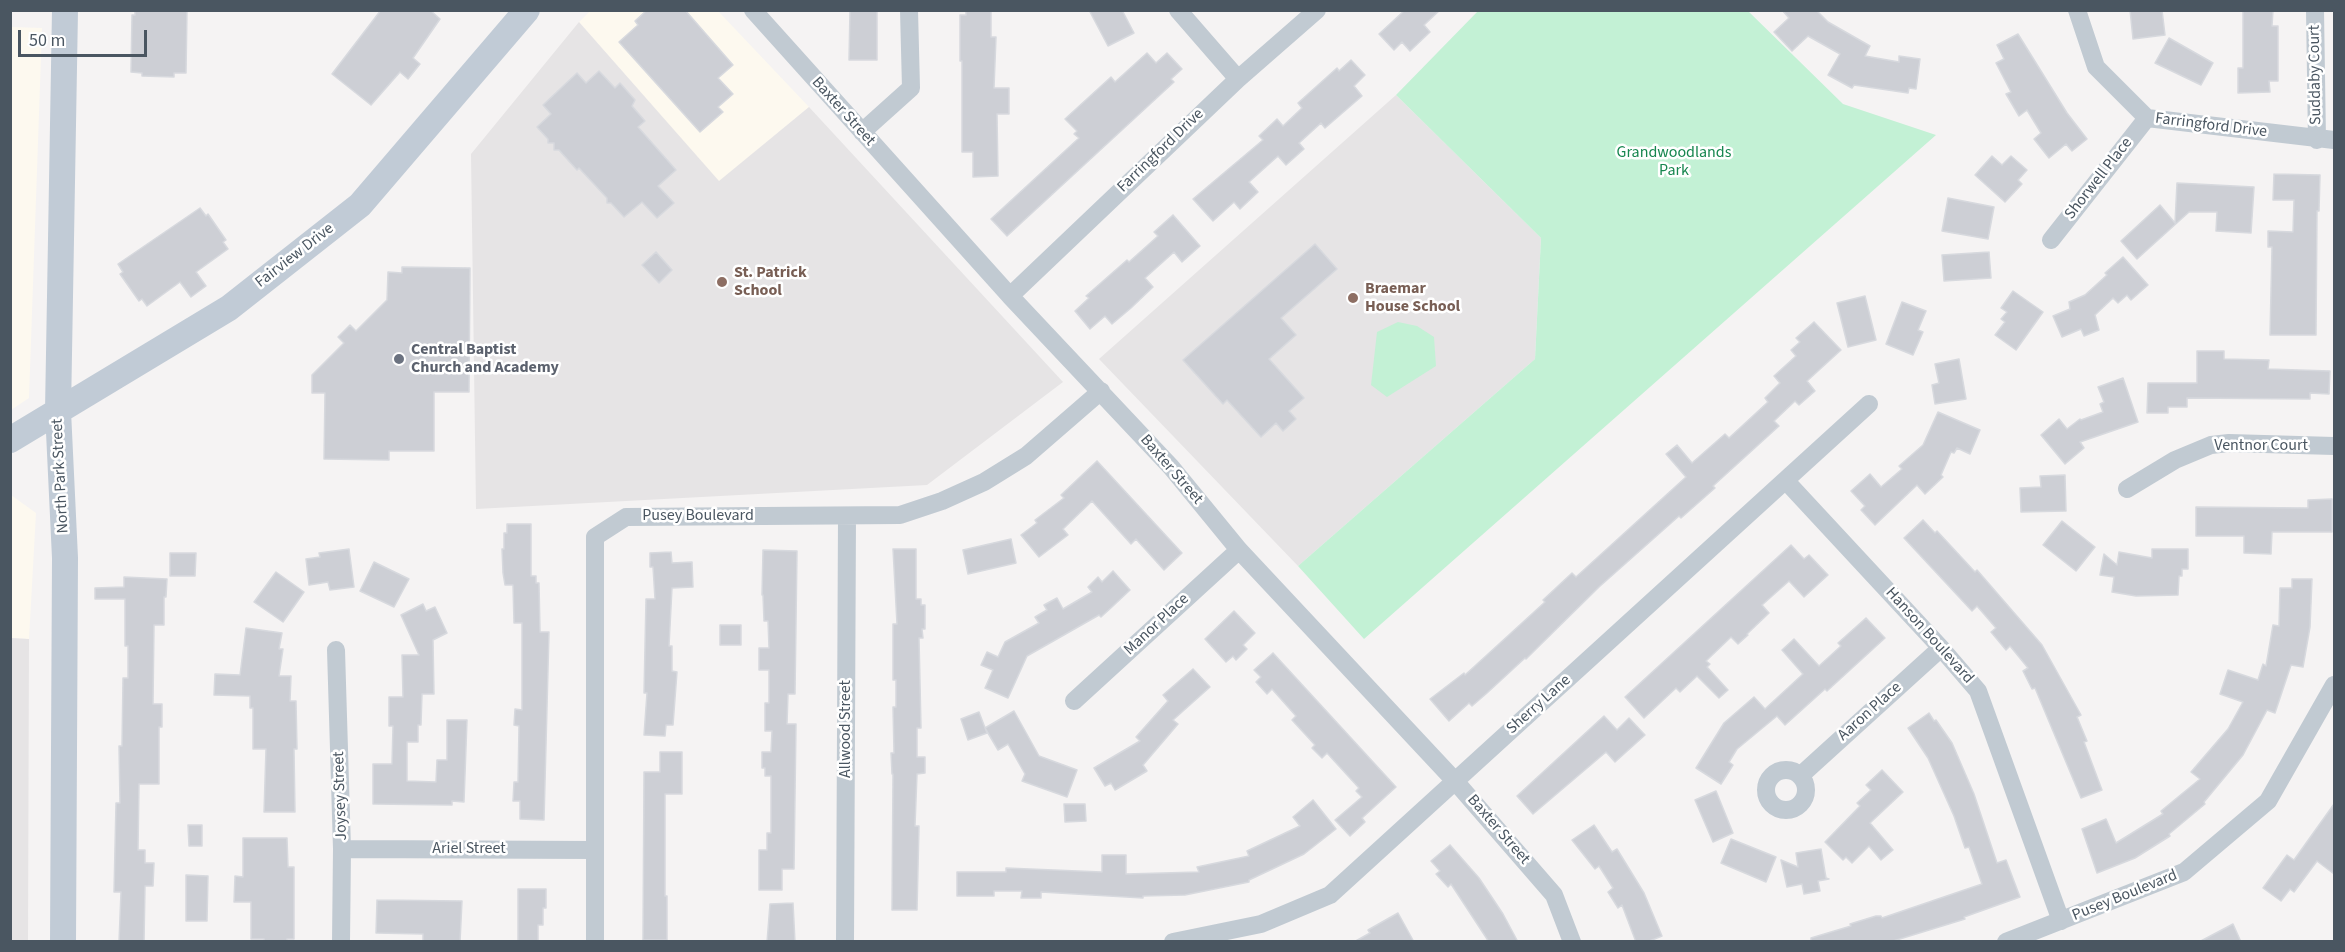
<!DOCTYPE html>
<html>
<head>
<meta charset="utf-8">
<style>
  body { margin:0 }
  #map { position:relative; width:2345px; height:952px; overflow:hidden; background:#f5f3f3; font-family:"Source Sans 3",sans-serif }
  canvas { display:block }
  .frame { position:absolute; inset:0; border:12px solid #4a5661; pointer-events:none }
  .scale { position:absolute; left:18px; top:30px; width:129px; height:27px; box-sizing:border-box; border:3px solid #4a5661; border-top:0; padding-left:8px; font-size:18px; line-height:21px; white-space:nowrap; color:#4a5661; -webkit-text-stroke:4px #fff; paint-order:stroke }
</style>
</head>
<body>
<div id="map">
<canvas width="2345" height="952"></canvas>
<div class="frame"></div>
<div class="scale">50 m</div>
</div>
<script>
const ctx = document.querySelector('canvas').getContext('2d');
ctx.lineJoin = 'round';
function fill(path, color) { ctx.fillStyle = color; ctx.fill(path, 'evenodd'); }
const toPath = rows => new Path2D(rows.map(r => 'M' + r).join(''));
function trace(path, color, width, dash) { ctx.strokeStyle = color; ctx.lineWidth = width; ctx.lineCap = dash ? 'butt' : 'round'; ctx.setLineDash(dash || []); ctx.stroke(path); }
function drawText(font, color, halo, rows, align = 'center') {
  ctx.font = font + ' "Source Sans 3",sans-serif'; ctx.lineWidth = 5; ctx.setLineDash([]); ctx.textBaseline = 'middle'; ctx.strokeStyle = halo; ctx.fillStyle = color; for (const [text, x, y, turn = 0] of rows) {
    ctx.save(); ctx.translate(x, y); ctx.rotate((+turn || 0) * Math.PI / 180); ctx.textAlign = isNaN(turn) ? turn : align; if (halo) ctx.strokeText(text, 0, 0); ctx.fillText(text, 0, 0); ctx.restore();
  }
}
fill(toPath([
  [590,11,718,11,809,107,719,182,579,22],
  [11,27,42,28,29,398,11,410],
  [11,495,36,513,29,639,11,638]
]), '#fdf9ef');
fill(toPath([
  [579,22,719,181,809,107,1063,382,927,485,476,509,471,154],
  [1396,95,1541,238,1535,359,1298,566,1099,359],
  [11,638,29,639,28,941,11,941]
]), '#e6e4e5');
fill(toPath([
  [1478,11,1748,11,1843,104,1936,135,1364,639,1298,566,1535,359,1541,238,1396,95],
  [1398,322,1417,326,1434,337,1436,366,1387,397,1371,385,1377,332]
]), '#c3f1d5');
const building = toPath([
  [135,10,187,10,186,73,174,73,174,77,142,76,142,73,131,72,132,15,135,15,135,10],
  [381,10,430,10,440,19,413,58,420,64,408,79,400,72,371,105,332,74,381,10],
  [647,10,685,10,733,65,718,78,733,94,718,107,723,112,700,132,619,42,638,25,635,21,647,10],
  [850,10,877,10,877,60,849,60,850,10],
  [966,10,991,10,991,37,996,37,994,88,1009,88,1009,114,997,114,998,176,973,177,973,152,962,152,962,61,960,61,960,15,966,15,966,10],
  [1089,10,1122,10,1134,33,1108,46,1089,10],
  [1405,10,1440,10,1424,25,1430,32,1410,51,1402,42,1394,50,1379,34,1405,10],
  [1782,10,1816,10,1828,22,1870,46,1865,56,1899,62,1899,56,1920,59,1916,89,1909,88,1908,93,1854,85,1852,88,1828,75,1840,54,1808,36,1792,51,1774,32,1789,18,1782,10],
  [2130,10,2162,10,2165,35,2133,39,2130,10],
  [2243,10,2273,10,2272,26,2278,26,2278,81,2269,81,2270,92,2238,93,2238,68,2243,68,2243,10],
  [2018,34,2067,113,2087,139,2072,151,2066,144,2049,158,2034,139,2041,133,2027,110,2019,116,2006,94,2011,92,1996,63,2004,59,1997,45,2018,34],
  [2169,38,2213,63,2201,85,2155,63,2169,38],
  [1147,53,1156,63,1167,53,1182,69,1171,79,1174,82,1007,236,991,219,1079,138,1074,134,1077,131,1065,119,1111,77,1115,82,1147,53],
  [1351,60,1365,75,1354,86,1362,96,1325,128,1321,123,1299,143,1304,149,1286,165,1278,156,1249,182,1258,192,1240,209,1234,202,1213,221,1193,199,1263,140,1259,136,1277,119,1283,126,1302,108,1298,103,1337,68,1339,71,1351,60],
  [599,71,615,88,620,83,635,100,632,106,645,121,638,127,676,170,658,186,674,203,657,218,642,202,624,217,611,203,607,203,607,198,579,168,577,170,559,150,554,150,554,143,548,143,548,139,537,127,551,114,543,105,577,73,586,83,599,71],
  [1992,156,2002,165,2011,156,2027,170,2018,180,2022,184,2005,202,1975,175,1992,156],
  [2274,174,2320,175,2319,211,2317,211,2316,335,2270,335,2272,247,2268,247,2268,231,2293,232,2294,200,2273,200,2274,174],
  [2177,183,2254,187,2251,233,2216,231,2217,212,2189,212,2137,259,2121,241,2160,205,2175,223,2177,183],
  [1948,198,1994,207,1988,239,1942,231,1948,198],
  [200,208,206,216,208,214,226,240,223,242,228,249,196,272,206,286,191,297,180,282,147,306,142,299,139,301,120,274,123,272,118,264,200,208],
  [1173,215,1200,246,1182,262,1174,252,1145,278,1153,287,1131,308,1112,324,1105,316,1090,329,1075,311,1089,298,1086,296,1127,260,1129,262,1158,236,1154,232,1173,215],
  [1315,244,1337,269,1281,318,1296,335,1269,359,1304,398,1289,411,1296,419,1283,431,1276,423,1261,437,1227,400,1223,404,1183,360,1315,244],
  [656,252,672,270,659,283,642,265,656,252],
  [1989,252,1991,278,1944,281,1942,255,1989,252],
  [2123,257,2148,285,2131,300,2127,295,2118,303,2113,298,2095,315,2099,330,2084,336,2081,329,2062,337,2053,316,2070,309,2069,302,2085,295,2107,275,2105,273,2123,257],
  [402,267,470,268,469,392,434,392,434,451,389,451,389,460,324,459,325,393,312,393,312,375,344,343,338,337,350,325,356,331,387,300,388,272,402,273,402,267],
  [2013,291,2043,312,2016,350,1995,335,2005,322,2001,319,2007,312,2001,308,2013,291],
  [1865,296,1876,340,1848,347,1837,303,1865,296],
  [1902,302,1926,311,1918,330,1923,332,1913,355,1886,344,1902,302],
  [1814,322,1841,350,1807,381,1815,391,1799,405,1795,401,1774,421,1779,426,1713,486,1715,488,1681,518,1679,516,1599,587,1526,659,1525,658,1487,693,1472,706,1469,703,1449,721,1430,699,1464,673,1465,675,1545,602,1543,600,1572,573,1576,577,1686,477,1666,454,1677,445,1692,463,1725,434,1729,438,1768,402,1765,398,1780,383,1774,376,1796,356,1791,350,1800,342,1796,338,1814,322],
  [2197,351,2224,351,2224,359,2269,360,2268,369,2330,371,2329,394,2310,393,2310,399,2187,398,2187,407,2168,407,2168,413,2147,413,2148,383,2197,383,2197,351],
  [1959,359,1966,399,1935,404,1932,385,1939,383,1935,364,1959,359],
  [2123,378,2138,422,2080,442,2084,448,2065,464,2041,435,2059,419,2067,429,2080,419,2081,420,2103,412,2100,404,2104,402,2098,387,2123,378],
  [1938,412,1980,430,1970,454,1957,448,1954,453,1951,452,1941,475,1943,477,1925,494,1917,485,1875,525,1861,510,1865,506,1851,491,1870,474,1881,487,1902,469,1899,466,1923,445,1938,412],
  [1097,461,1182,553,1164,570,1136,539,1131,544,1092,501,1063,529,1068,535,1039,557,1021,535,1037,523,1035,520,1064,498,1061,495,1097,461],
  [2065,475,2066,511,2021,512,2020,488,2041,487,2040,476,2065,475],
  [2332,499,2332,532,2272,532,2271,554,2244,553,2244,536,2196,536,2196,507,2308,508,2308,500,2332,499],
  [1923,520,1935,533,1937,531,1975,572,1977,570,2042,645,2081,715,2077,717,2087,741,2084,742,2102,790,2081,798,2035,688,2032,689,2023,671,2028,668,2010,646,2006,650,1991,632,1996,628,1977,606,1972,611,1904,538,1923,520],
  [2062,521,2095,547,2076,571,2043,545,2062,521],
  [507,524,531,524,531,576,536,576,536,583,539,583,540,632,549,632,544,820,520,819,520,801,513,801,514,782,518,782,519,726,514,725,515,709,522,710,522,623,514,623,513,585,505,585,503,573,502,549,504,549,504,533,507,533,507,524],
  [1011,539,1016,563,968,574,963,550,1011,539],
  [1791,545,1804,559,1809,555,1828,575,1804,597,1789,581,1762,605,1769,613,1747,634,1748,635,1738,644,1731,637,1706,661,1710,664,1707,667,1728,690,1719,698,1697,676,1680,692,1676,688,1644,718,1625,697,1791,545],
  [349,549,354,587,330,590,328,582,309,585,306,559,320,557,319,553,349,549],
  [893,549,916,549,916,599,921,599,921,605,925,605,925,629,922,629,923,638,919,638,921,728,917,728,917,757,925,757,925,773,917,774,915,826,919,826,917,910,892,910,893,774,892,774,891,753,894,753,893,707,896,707,896,680,893,680,893,624,897,624,893,549],
  [2152,549,2188,549,2188,569,2182,569,2182,576,2179,576,2178,595,2136,596,2112,592,2114,577,2100,575,2104,554,2117,565,2119,552,2152,558,2152,549],
  [763,550,797,551,795,694,788,694,787,724,796,724,794,869,782,869,782,890,759,890,759,850,767,850,767,833,771,833,771,776,765,776,765,768,762,768,762,752,771,752,772,731,765,731,765,703,769,703,769,670,759,670,759,648,769,648,768,621,764,621,763,595,762,595,763,550],
  [671,552,672,563,692,562,693,587,672,588,669,646,672,646,672,671,677,672,673,725,666,725,665,736,644,735,647,693,644,693,646,599,655,599,653,567,650,567,650,553,671,552],
  [170,553,196,553,195,576,170,576,170,553],
  [374,562,409,579,394,607,360,591,374,562],
  [1113,571,1130,590,1113,606,1101,617,1099,615,1027,656,1008,698,985,688,993,670,981,665,987,652,998,657,1005,642,1039,623,1035,617,1047,610,1044,605,1057,598,1063,609,1092,592,1088,587,1098,577,1102,582,1113,571],
  [276,572,304,592,283,622,254,602,276,572],
  [124,577,167,579,166,597,164,597,164,625,154,625,153,704,162,704,162,727,159,727,159,784,139,784,138,850,145,850,145,863,154,863,153,886,145,886,144,942,119,942,121,892,114,892,116,803,120,803,119,746,122,746,123,678,128,678,128,646,125,646,125,599,95,599,95,588,124,587,124,577],
  [2292,579,2312,579,2310,627,2303,667,2291,665,2275,713,2267,710,2243,755,2204,802,2205,804,2169,834,2170,836,2135,858,2097,873,2082,829,2106,819,2116,843,2163,814,2161,811,2200,779,2191,772,2228,729,2243,702,2220,694,2228,670,2258,680,2263,664,2266,666,2273,625,2279,626,2280,588,2292,588,2292,579],
  [423,604,426,611,435,607,447,633,433,640,434,694,422,694,421,725,418,725,418,742,407,742,407,781,436,782,437,760,447,760,447,720,467,720,464,802,452,801,452,805,373,804,373,764,392,764,393,726,389,726,389,697,403,697,402,655,419,655,401,615,423,604],
  [1234,611,1255,633,1243,645,1247,649,1236,660,1233,656,1226,662,1205,639,1234,611],
  [1866,618,1885,638,1827,691,1825,689,1785,725,1777,716,1737,749,1729,762,1733,765,1721,784,1696,768,1724,723,1754,697,1765,709,1803,674,1782,650,1794,639,1819,666,1841,646,1838,643,1866,618],
  [720,625,741,625,741,645,720,645,720,625],
  [246,628,282,633,279,649,283,649,279,676,291,676,290,701,296,701,297,749,294,749,295,812,264,812,266,749,253,749,253,708,250,708,250,696,214,695,215,674,240,675,246,628],
  [1273,653,1396,787,1362,818,1365,822,1350,836,1335,820,1362,797,1356,791,1359,788,1327,753,1322,758,1312,748,1315,745,1292,720,1296,716,1272,689,1267,694,1256,682,1261,677,1254,670,1273,653],
  [1193,669,1210,687,1173,720,1178,724,1143,765,1147,771,1115,790,1111,783,1105,786,1094,768,1140,741,1136,737,1168,701,1163,695,1193,669],
  [1014,711,1039,756,1077,770,1067,797,1022,781,1025,774,1008,744,998,750,985,728,1014,711],
  [979,712,987,733,968,740,961,719,979,712],
  [1929,713,1934,721,1936,720,1952,743,1974,794,1997,863,2006,860,2020,897,1964,917,1965,919,1890,942,1811,942,1811,938,1851,926,1850,924,1876,916,1881,916,1882,918,1982,884,1969,847,1965,848,1954,816,1928,758,1908,728,1929,713],
  [1604,716,1617,730,1629,718,1645,735,1615,762,1606,752,1533,814,1517,796,1604,716],
  [660,752,682,752,682,794,665,794,665,896,667,896,667,940,643,940,644,772,660,772,660,752],
  [1882,770,1903,792,1870,823,1893,850,1881,860,1869,846,1852,863,1846,857,1843,860,1825,842,1860,806,1857,803,1871,790,1866,785,1882,770],
  [1716,791,1733,833,1713,842,1695,800,1716,791],
  [1313,800,1336,829,1304,854,1249,880,1249,882,1185,895,1143,896,1143,898,1041,892,1041,898,1021,898,1022,891,994,891,994,896,957,896,957,872,1006,872,1006,868,1102,872,1102,855,1126,855,1126,874,1199,872,1197,867,1249,856,1247,851,1300,826,1293,817,1313,800],
  [1064,804,1085,804,1086,821,1065,822,1064,804],
  [2334,804,2334,874,2317,861,2294,892,2290,889,2281,901,2263,888,2287,855,2294,860,2334,804],
  [188,825,202,825,202,846,189,846,188,825],
  [1594,825,1612,852,1617,849,1644,893,1662,936,1647,942,1636,942,1622,905,1618,908,1608,892,1613,888,1599,866,1595,869,1572,840,1594,825],
  [243,838,287,838,288,867,294,867,294,939,287,939,287,942,264,942,264,939,251,939,251,902,234,902,235,876,243,877,243,838],
  [1731,839,1776,857,1766,882,1721,863,1731,839],
  [1450,845,1479,878,1503,914,1518,942,1489,942,1451,884,1448,887,1436,874,1440,871,1431,861,1450,845],
  [1821,849,1826,878,1829,879,1818,881,1820,891,1804,894,1802,884,1787,887,1781,860,1798,867,1796,853,1821,849],
  [186,875,208,876,207,921,186,921,186,875],
  [518,889,546,889,546,908,543,908,543,925,538,925,538,942,518,942,518,889],
  [377,900,462,901,460,942,423,942,423,934,376,933,377,900],
  [793,903,795,942,767,942,770,904,793,903],
  [1398,913,1414,942,1354,942,1370,933,1368,930,1398,913],
  [2233,924,2241,942,2199,942,2233,924]
]);
fill(building, '#cdcfd5');
trace(building, '#d7d9de', 1.5);
trace(toPath([
  [753,10,1010,296,1171,467,1239,550,1455,781,1554,895,1572,942],
  [1178,10,1238,79],
  [2077,10,2096,67,2147,118,2334,140],
  [2315,10,2317,140],
  [862,132,911,88,909,10],
  [2051,240,2147,118],
  [1010,296,1238,79,1317,10],
  [1786,481,1941,648,1978,691,2061,921],
  [2127,489,2175,460,2211,445,2229,443,2334,446],
  [336,650,342,849,341,942],
  [1074,701,1239,550],
  '1766 790a20 20 0 1 1 40 0a20 20 0 1 1-40 0Z',
  [1800,776,1941,648],
  [342,849,595,850],
  [595,942,595,537,626,517,900,515,942,501,984,482,1026,456,1101,391],
  [845,942,847,516],
  [1173,942,1261,924,1330,895,1869,404],
  [2006,942,2184,872,2268,801,2334,685]
]), '#c1cad2', 18);
trace(toPath([
  [10,440,229,308,360,205,527,10],
  [63,942,65,558,58,411,65,10]
]), '#c1cbd6', 26);
for (const [x, y, r, color] of [
  [722,282,6,"#8d6e63"],
  [1353,298,6,"#8d6e63"],
  [399,359,6,"#6b7280"]
]) { const dot = new Path2D(); dot.arc(x, y, r, 0, 2 * Math.PI); ctx.fillStyle = color; ctx.fill(dot); trace(dot, '#fff', 2); }
drawText('16px', '#4a5661', '#fff', [
  ["Suddaby Court",2316,75,-91],
  ["Baxter Street",843,112,48],
  ["Farringford Drive",2211,126,7],
  ["Farringford Drive",1161,151,-44],
  ["Shorwell Place",2099,179,-52],
  ["Fairview Drive",295,256,-38],
  ["Ventnor Court",2261,446],
  ["Baxter Street",1171,470,49],
  ["North Park Street",61,476,-93],
  ["Pusey Boulevard",698,516],
  ["Manor Place",1157,625,-43],
  ["Hanson Boulevard",1929,636,48],
  ["Sherry Lane",1539,705,-42],
  ["Aaron Place",1870,712,-42],
  ["Allwood Street",846,729,-90],
  ["Joysey Street",341,796,-92],
  ["Baxter Street",1498,830,49],
  ["Ariel Street",469,849],
  ["Pusey Boulevard",2125,896,-22]
]);
drawText('16px', '#17864f', '#fff', [
  ["Grandwoodlands",1674,153],
  ["Park",1674,171]
]);
drawText('bold 16px', '#785e54', '#fff', [
  ["St. Patrick",734,273],
  ["School",734,291],
  ["Braemar",1365,289],
  ["House School",1365,307]
], 'left');
drawText('bold 16px', '#5b616d', '#fff', [
  ["Central Baptist",411,350],
  ["Church and Academy",411,368]
], 'left');
</script>
</body>
</html>
